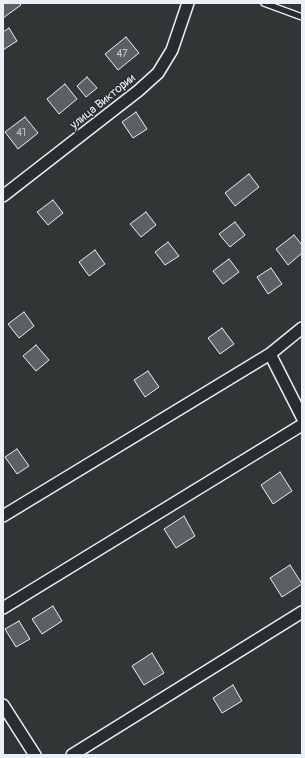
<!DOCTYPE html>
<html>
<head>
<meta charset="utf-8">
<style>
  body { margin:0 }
  #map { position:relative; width:305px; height:758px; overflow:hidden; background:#323536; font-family:Pangolin,sans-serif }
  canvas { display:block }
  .frame { position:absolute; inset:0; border:4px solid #e8f1f8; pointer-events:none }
</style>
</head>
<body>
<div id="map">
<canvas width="305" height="758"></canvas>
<div class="frame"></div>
</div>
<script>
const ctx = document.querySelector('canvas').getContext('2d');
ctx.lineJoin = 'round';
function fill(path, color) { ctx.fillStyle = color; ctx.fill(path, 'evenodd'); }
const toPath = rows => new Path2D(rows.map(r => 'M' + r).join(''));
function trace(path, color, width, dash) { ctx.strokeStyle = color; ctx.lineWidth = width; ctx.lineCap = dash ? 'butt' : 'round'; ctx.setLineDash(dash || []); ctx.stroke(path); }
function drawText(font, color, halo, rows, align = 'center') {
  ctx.font = font + ' Pangolin,sans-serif'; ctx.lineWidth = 3; ctx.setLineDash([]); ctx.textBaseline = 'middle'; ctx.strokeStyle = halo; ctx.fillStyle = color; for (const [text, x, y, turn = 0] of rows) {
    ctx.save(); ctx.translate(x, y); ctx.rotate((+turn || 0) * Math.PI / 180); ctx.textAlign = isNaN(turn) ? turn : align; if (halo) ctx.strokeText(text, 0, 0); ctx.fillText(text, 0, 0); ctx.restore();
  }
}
const building = toPath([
  [3,3,19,3,21,5,3,18,3,3],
  [9,28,17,41,3,50,3,32,9,28],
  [126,37,139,53,118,70,105,54,126,37],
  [87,77,97,88,86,97,77,86,87,77],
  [65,84,77,99,59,114,47,99,65,84],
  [136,112,147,129,133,138,122,122,136,112],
  [25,117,38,133,18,149,5,132,25,117],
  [249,174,259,187,235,206,225,193,249,174],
  [53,200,63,213,48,225,37,212,53,200],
  [146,212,156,225,141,237,130,224,146,212],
  [235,222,245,235,230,247,219,234,235,222],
  [294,235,302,245,302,253,288,265,276,249,294,235],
  [168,242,179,256,165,265,155,252,168,242],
  [95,250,105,264,89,276,79,262,95,250],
  [229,259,239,272,223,284,213,271,229,259],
  [271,268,282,284,268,294,257,277,271,268],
  [24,312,34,326,19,338,8,324,24,312],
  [222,328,234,344,220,354,208,338,222,328],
  [36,345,49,360,36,371,23,356,36,345],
  [148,371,159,387,145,397,134,380,148,371],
  [17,449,29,466,17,474,5,457,17,449],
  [280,472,292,491,273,504,261,485,280,472],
  [184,516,195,536,176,548,164,529,184,516],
  [290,565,302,584,282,597,270,578,290,565],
  [53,606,62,621,42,634,32,619,53,606],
  [19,621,30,639,16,647,5,629,19,621],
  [152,653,164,673,144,685,132,666,152,653],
  [233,685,242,701,222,713,213,698,233,685]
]);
fill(building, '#5c6063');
trace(building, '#e8f1f8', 1);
const service = toPath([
  [264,3,302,17]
]);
const minor = toPath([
  [3,196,138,91,158,73,172,50,188,3],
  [270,354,302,417],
  [3,516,270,354,302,328],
  [3,608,302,425],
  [3,705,35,755],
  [72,755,302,612]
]);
trace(service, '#e8f1f8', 8);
trace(minor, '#e8f1f8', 14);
trace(service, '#2a2d2e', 5.5);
trace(minor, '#2a2d2e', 11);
drawText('10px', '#c5cdd3', null, [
  ["47",122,54],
  ["41",21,133]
]);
drawText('12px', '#e8f1f8', '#2a2d2e', [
  ["улица Виктории",103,102,-39]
]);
</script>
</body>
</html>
